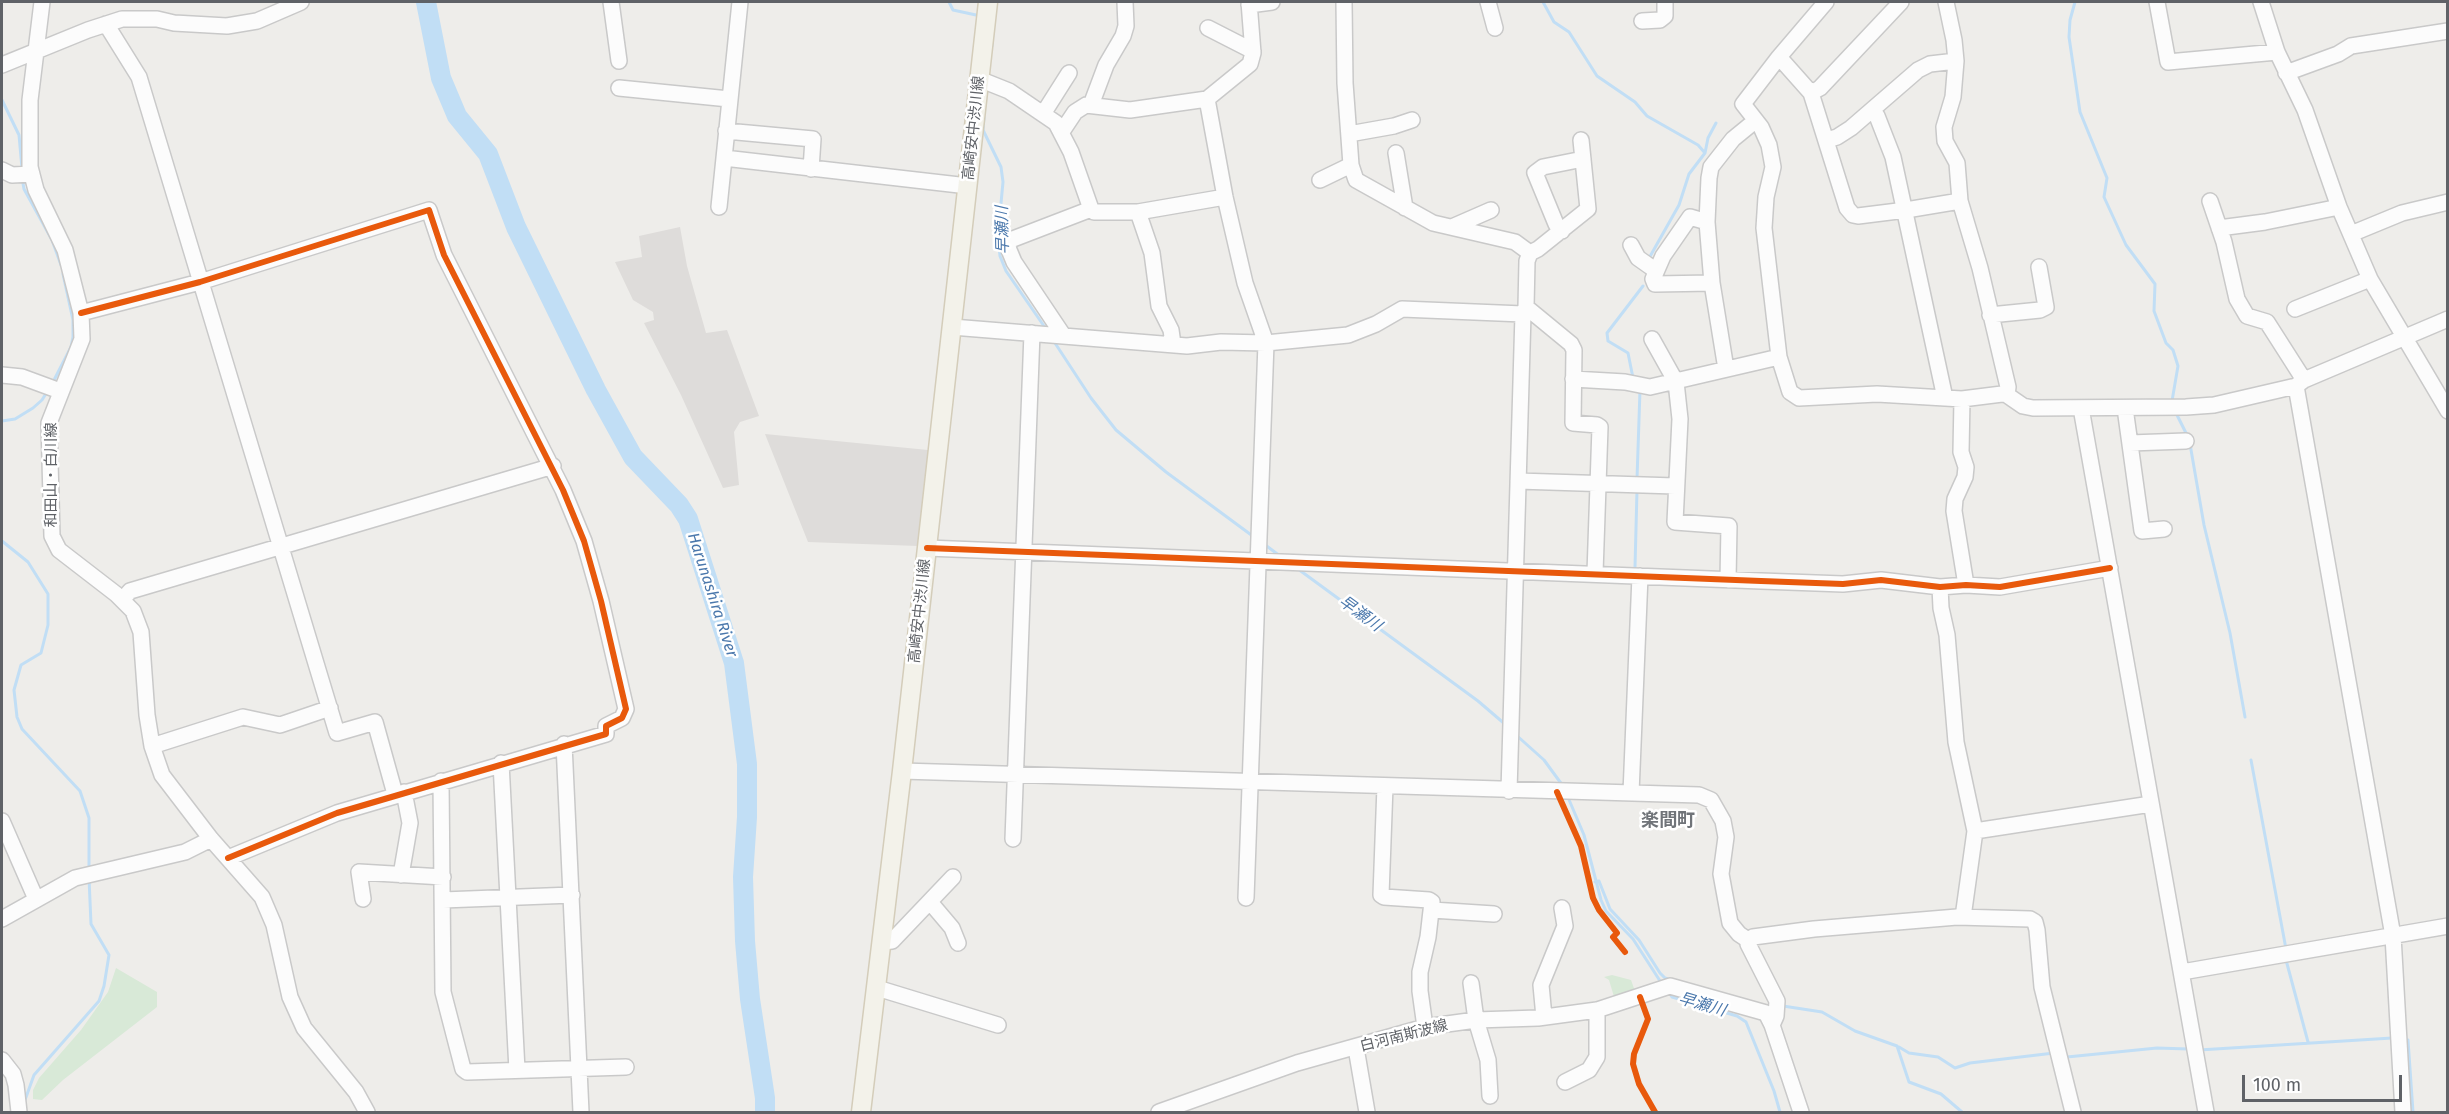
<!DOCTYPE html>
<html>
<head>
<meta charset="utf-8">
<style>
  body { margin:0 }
  #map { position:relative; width:2449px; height:1114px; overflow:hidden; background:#eeedea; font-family:"Fira Sans",sans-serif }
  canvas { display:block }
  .frame { position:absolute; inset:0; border:3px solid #5f6267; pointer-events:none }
  .scale { position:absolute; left:2242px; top:1075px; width:160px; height:27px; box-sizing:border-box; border:3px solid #5f6267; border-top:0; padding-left:8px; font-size:18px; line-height:21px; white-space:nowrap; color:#5f6267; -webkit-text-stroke:4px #fff; paint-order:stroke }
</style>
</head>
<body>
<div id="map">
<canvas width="2449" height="1114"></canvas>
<div class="frame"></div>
<div class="scale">100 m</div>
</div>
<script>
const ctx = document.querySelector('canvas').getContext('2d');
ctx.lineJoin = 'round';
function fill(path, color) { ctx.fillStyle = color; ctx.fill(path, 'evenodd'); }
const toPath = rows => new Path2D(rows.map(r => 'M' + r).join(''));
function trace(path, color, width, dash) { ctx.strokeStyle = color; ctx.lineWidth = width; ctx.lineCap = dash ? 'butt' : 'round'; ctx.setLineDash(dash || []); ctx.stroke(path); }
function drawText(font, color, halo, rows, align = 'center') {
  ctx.font = font + ' "Fira Sans","Noto Sans JP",sans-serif'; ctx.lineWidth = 5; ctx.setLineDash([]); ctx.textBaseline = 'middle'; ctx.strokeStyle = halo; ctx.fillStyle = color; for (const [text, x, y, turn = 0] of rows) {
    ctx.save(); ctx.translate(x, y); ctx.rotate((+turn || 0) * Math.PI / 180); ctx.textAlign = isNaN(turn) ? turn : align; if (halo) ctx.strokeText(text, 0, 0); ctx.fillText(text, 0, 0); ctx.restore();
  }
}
fill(toPath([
  [680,227,687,266,706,333,727,330,759,416,740,422,734,432,739,485,723,488,681,395,644,323,654,320,653,312,633,300,615,262,642,257,639,236],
  [765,434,928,450,918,546,808,542]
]), '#dedcda');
fill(toPath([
  [116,968,157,992,157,1007,63,1080,42,1100,33,1099,33,1090,39,1078,81,1030,108,992],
  [1612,975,1631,980,1636,994,1615,1000,1609,980,1604,977]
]), '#d8e9d7');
trace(toPath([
  [949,2,953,10,976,15],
  [1543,2,1554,22,1569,32,1597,76,1635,102,1647,116,1698,145,1705,153],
  [2075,2,2070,20,2069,37,2080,112,2107,178,2104,197,2126,245,2155,284,2154,311,2166,343,2173,350,2178,366,2172,401],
  [992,46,994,18],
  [2,100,19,135,22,168],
  [984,117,983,130,1001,167,1003,182,998,235,1000,256,1006,271,1046,329],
  [22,178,24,189,52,240,61,265],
  [1648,260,1679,205,1689,174,1705,153,1708,138,1716,123],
  [1053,340,1091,398,1116,430,1166,472,1254,537],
  [1633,378,1628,353,1608,341,1607,333,1643,286],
  [52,384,71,347,73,337,73,320,63,274],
  [2177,415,2187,435],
  [2,421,15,419,33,408,42,400,47,392],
  [2190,444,2204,525,2230,633,2245,717],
  [1637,479,1640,390],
  [2,541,28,562,48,594,48,625,41,653,21,665,14,690,17,717,22,729,80,791,89,818,89,869],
  [1264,544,1280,556],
  [1635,567,1637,490],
  [1298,569,1478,701,1506,725],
  [1515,734,1544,760,1563,786],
  [2251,760,2286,949],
  [1567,795,1584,835,1601,900,1606,911,1633,939,1662,984],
  [1595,882,1599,881,1610,909,1639,940,1660,973,1665,978,1671,980],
  [2286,960,2308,1042],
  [1668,991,1672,997,1737,1016,1746,1022,1774,1091,1780,1112],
  [1783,1006,1822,1012,1855,1031,1897,1046,1909,1082,1941,1094,1962,1112],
  [2404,1039,2408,1040,2413,1112],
  [1899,1047,1909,1053,1938,1057,1955,1068,1970,1063,2054,1053],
  [2199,1050,2392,1038],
  [2067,1057,2157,1048,2188,1049],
  [25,1100,34,1075,99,1001,104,986,109,955,91,924,89,878]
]), '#c1def5', 3);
trace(toPath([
  [426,2,441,78,457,116,488,154,516,227,596,390,633,457,679,505,688,519,734,663,747,764,747,817,743,877,745,941,750,999,765,1098,765,1112]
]), '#c1def5', 20);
const minor = toPath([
  [42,2,30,100,30,167,36,190,65,250,81,313,82,339,49,423,52,536,59,550,116,594,133,611,141,632,147,715,152,746,162,775,211,839,262,897,274,925,290,997,304,1028,356,1092,367,1112],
  [611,2,619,61],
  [1344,2,1345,83,1351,165,1356,180,1433,223,1515,242,1530,253,1527,261,1526,307,1523,314,1509,791],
  [1488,2,1495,28],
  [1826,2,1779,57,1743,104,1761,127,1769,145,1773,167,1766,197,1764,228,1779,357,1790,392,1799,398,1877,394,1962,399,2002,394,2007,395,2023,406,2033,408,2186,407,2214,405,2296,386,2304,380,2448,319],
  [1946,2,1954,40,1956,61,1953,97,1944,127,1945,141,1957,163,1960,201,1980,268,2008,387,2007,395],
  [2157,2,2168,62,2277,52],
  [2261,2,2277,52,2305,110,2339,207,2370,279,2448,411],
  [1249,5,1272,2],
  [1642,21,1660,20,1665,16,1665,2],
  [106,24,139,77,337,733,375,722,395,794],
  [1208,28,1253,51],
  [1779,57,1811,93,1847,208,1853,215,1858,216,1906,210,1960,201],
  [2,65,88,30,122,19,157,19,174,23,227,26,257,21,301,2],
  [2286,73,2338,54,2351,46,2448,31],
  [979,79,1009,91,1056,123,1071,152,1091,209,1094,212,1138,212,1225,197],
  [619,88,729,99],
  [1811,93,1820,88,1901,2],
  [1207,99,1225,197,1245,283,1266,343,1246,898],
  [1091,105,1106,65,1123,36,1126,26,1125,2],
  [1872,110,1877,116,1893,157,1945,398],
  [1043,114,1069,73],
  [726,131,813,139,811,169],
  [1061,133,1075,112,1086,105,1130,110,1207,99,1250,64,1253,53,1249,2],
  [1349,134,1394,126,1412,120],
  [1827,140,1837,137,1851,128,1918,70,1930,64,1956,61],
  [1396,153,1405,208],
  [724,158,968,186],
  [2,170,12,175,32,174],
  [1320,180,1351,165],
  [2210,201,2224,242,2237,299,2247,316,2267,322,2304,380],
  [719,207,740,2],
  [1138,212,1152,253,1159,306,1171,330,1173,344],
  [1707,222,1690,217,1663,256,1653,279,1655,284,1712,283],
  [1452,227,1491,210],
  [2219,228,2265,222,2339,207],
  [1562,231,1556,224,1535,173,1543,167,1583,159],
  [2351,234,2402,213,2448,202],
  [1631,245,1638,258,1655,270],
  [1530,253,1538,249,1588,209,1581,140],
  [1526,307,1571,344,1574,350,1573,423,1597,425,1600,427,1595,573],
  [2295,309,2370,279],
  [81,313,200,282,429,210,444,255,563,490,584,541,601,601,626,709,622,718,606,726,606,734,337,813,228,858],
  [1990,315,2040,310,2046,307,2039,267],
  [952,327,1187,346,1221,342,1266,343,1348,335,1376,324,1402,309,1523,314],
  [1063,335,1014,262,1007,245,1013,239,1091,209],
  [1652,339,1676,382,1680,419,1675,522,1729,526,1728,580],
  [1726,369,1712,283,1707,222,1709,178,1711,167,1733,139,1755,121],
  [2,375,22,377,60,391],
  [1573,379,1625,382,1650,387,1779,357],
  [2296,386,2393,936,2403,1112],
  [1962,399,1961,452,1966,467,1965,477,1955,499,1954,511,1966,585],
  [2081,408,2206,1112],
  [2125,408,2142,531,2164,529],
  [2130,443,2186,441],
  [1518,481,1675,486],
  [927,548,1761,581,1843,584,1881,580,1940,587,1966,585,2000,587,2110,568],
  [1940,587,1941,608,1947,635,1956,742,1975,831,1963,917],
  [122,600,130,591,553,466],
  [564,744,581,1112],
  [152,746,243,717,280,725,330,708],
  [501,763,517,1070],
  [902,771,1699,795,1711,800,1723,821,1726,837,1721,874,1730,923,1739,934,1748,940],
  [441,781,443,992,463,1069,467,1072,626,1067],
  [1385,786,1381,895,1384,897,1429,900,1432,902,1428,937,1420,972,1420,991,1425,1027],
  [1631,793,1640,576],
  [2,821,36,899],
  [1975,831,2151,804],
  [1013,839,1032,333],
  [401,875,410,823,404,792],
  [363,899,359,872,443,877],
  [443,900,572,895],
  [930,902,952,928,958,943],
  [1432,910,1494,914],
  [2,919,75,878,185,852,211,839],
  [882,942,892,941,953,877],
  [2182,972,2448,926],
  [1471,983,1476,1020,1488,1060,1490,1096],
  [877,988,998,1025],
  [1544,1017,1541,985,1565,926,1562,908],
  [1772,1025,1776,1016,1777,1001,1748,944,1748,940,1753,937,1814,929,1957,917,2030,919,2035,922,2037,930,2042,987,2073,1112],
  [1356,1048,1367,1112],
  [2,1060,13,1074,16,1085,19,1112],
  [1565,1082,1589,1070,1597,1057,1597,1010],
  [1159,1112,1297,1063,1425,1027,1476,1020,1538,1018,1597,1010,1670,986,1766,1013,1772,1025,1801,1112]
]);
const major = toPath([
  [861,1112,902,771,988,2]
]);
trace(minor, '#c9c9c9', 18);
trace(major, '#d4cdba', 21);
trace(minor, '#fcfcfc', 15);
trace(major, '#f3f2ea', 18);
trace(toPath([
  [81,313,200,282,429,210,444,255,563,490,584,541,601,601,626,709,622,718,606,726,606,734,337,813,228,858],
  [927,548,1761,581,1843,584,1881,580,1940,587,1966,585,2000,587,2110,568],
  [1557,792,1581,846,1593,898,1599,910,1617,933,1613,937,1625,952],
  [1640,997,1648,1019,1634,1054,1633,1064,1639,1084,1655,1112]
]), '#e8590c', 6);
drawText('15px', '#5f6267', '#fff', [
  ["高崎安中渋川線",974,128,-84],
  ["和田山・白川線",52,475,-90],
  ["高崎安中渋川線",920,611,-84],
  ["白河南斯波線",1404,1036,-14]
]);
drawText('italic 16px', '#4b78ac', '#fff', [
  ["早瀬川",1003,230,-91],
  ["Harunashira River",712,595,72],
  ["早瀬川",1360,614,36],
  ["早瀬川",1702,1005,16]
]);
drawText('bold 18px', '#707479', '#fff', [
  ["楽間町",1668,821]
]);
</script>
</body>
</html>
